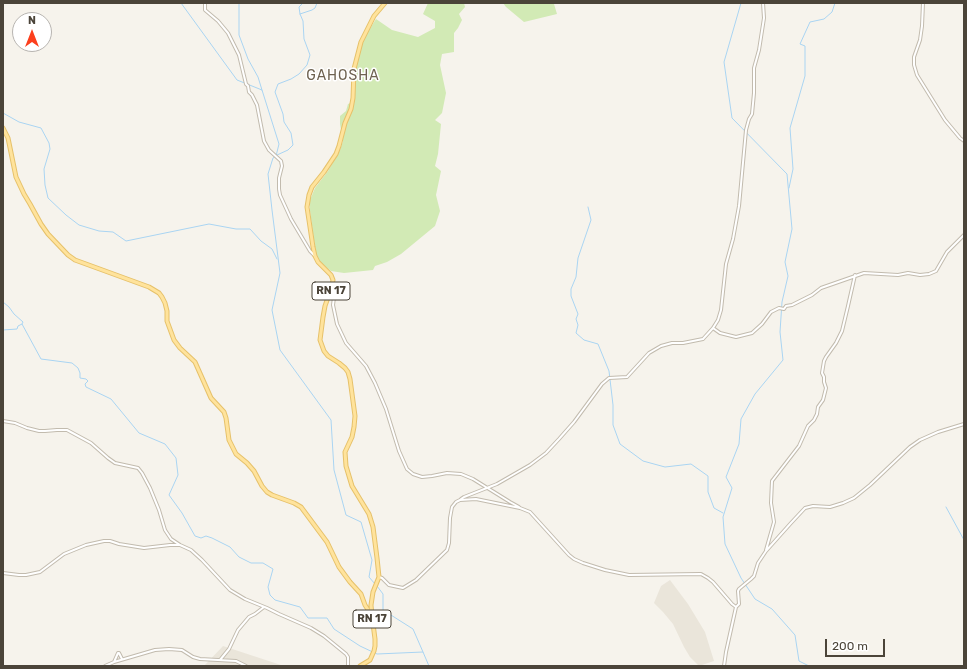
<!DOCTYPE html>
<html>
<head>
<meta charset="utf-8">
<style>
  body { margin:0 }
  #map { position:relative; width:967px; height:669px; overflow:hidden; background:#f6f3ec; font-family:Rubik,sans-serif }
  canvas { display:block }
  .frame { position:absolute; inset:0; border:4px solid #4b4439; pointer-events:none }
  .north { position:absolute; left:12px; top:12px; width:40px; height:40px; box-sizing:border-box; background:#fff; border:1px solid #b7b4b0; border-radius:50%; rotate:0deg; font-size:11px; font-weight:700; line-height:16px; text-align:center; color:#4b4439 }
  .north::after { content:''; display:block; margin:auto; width:14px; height:18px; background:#fc3f1d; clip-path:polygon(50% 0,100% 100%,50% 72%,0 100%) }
  .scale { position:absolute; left:825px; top:639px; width:60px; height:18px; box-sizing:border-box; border:2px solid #4b4439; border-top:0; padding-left:5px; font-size:12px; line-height:14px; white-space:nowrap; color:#4b4439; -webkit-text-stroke:3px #fff; paint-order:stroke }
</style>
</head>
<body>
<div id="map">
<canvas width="967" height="669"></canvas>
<div class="frame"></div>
<div class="north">N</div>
<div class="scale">200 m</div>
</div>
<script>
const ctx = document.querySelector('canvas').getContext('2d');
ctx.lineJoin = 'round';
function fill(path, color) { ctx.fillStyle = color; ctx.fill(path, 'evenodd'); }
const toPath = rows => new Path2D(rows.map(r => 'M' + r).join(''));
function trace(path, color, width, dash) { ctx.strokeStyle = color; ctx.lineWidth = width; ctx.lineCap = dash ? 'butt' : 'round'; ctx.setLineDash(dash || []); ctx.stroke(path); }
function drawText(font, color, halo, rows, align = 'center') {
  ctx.font = font + ' Rubik,sans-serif'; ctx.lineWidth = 3; ctx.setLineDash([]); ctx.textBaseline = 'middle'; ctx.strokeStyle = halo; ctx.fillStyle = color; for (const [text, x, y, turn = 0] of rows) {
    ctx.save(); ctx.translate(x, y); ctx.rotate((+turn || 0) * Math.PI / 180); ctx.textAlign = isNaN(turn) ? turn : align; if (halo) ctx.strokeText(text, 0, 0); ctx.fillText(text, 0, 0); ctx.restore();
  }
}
fill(toPath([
  [670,580,688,604,705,632,714,661,699,666,690,657,684,647,673,624,663,612,654,603,661,586],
  [223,646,284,666,204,666]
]), '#eae5da');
fill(toPath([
  [428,3,464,3,465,7,459,14,462,20,458,28,454,33,454,52,442,54,440,65,446,93,442,113,435,120,441,124,438,154,435,166,441,171,436,195,440,211,435,226,401,254,387,262,375,266,373,270,344,273,331,271,321,263,316,255,310,211,310,200,315,188,328,171,340,150,343,141,340,124,340,116,346,111,348,104,355,101,354,74,364,38,376,19,392,30,418,37,435,28,435,21,423,14],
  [503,3,555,3,554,4,557,14,524,22,506,7]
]), '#d2eab5');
trace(toPath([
  [181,3,237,80,262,90,279,144,276,156,273,158,268,174,272,210,280,273,272,310,280,350,331,420,334,470,346,515,361,522,372,560,369,577,375,584],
  [239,3,239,35,248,59,258,77,262,90],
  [741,3,724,62,732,118,787,174,792,229,785,262,788,276,782,302,780,332,783,360,755,394,741,419,739,444,726,477,732,488,723,517,725,544,741,578,755,599,772,609,795,635,799,661,809,666],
  [300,14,312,10,315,8,317,3],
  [3,113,19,122,41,128,49,143,50,149,44,169,45,185,48,198,66,215,79,225,99,231,113,232,126,241,209,224,236,229,250,229,261,241,272,249,277,259],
  [277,155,288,150,293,145,291,133,284,122,283,114,275,92,278,84,291,79,299,74,307,65,310,55,304,39,303,21,300,14,299,7,303,3],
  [789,188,793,169,790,128,805,76,805,46,800,44,810,22,824,19,832,12,835,3],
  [588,207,591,220,578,258,576,277,571,289,571,296,578,314,576,319,578,325,576,333,584,340,598,344,609,371,613,405,613,425,620,444,643,461,665,467,691,464,708,476,708,492,714,508,723,513],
  [3,302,9,307,14,314,23,322,22,324],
  [3,330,17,329,18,326,22,324,41,359,72,363,78,368,80,373,80,378,86,379,88,381,85,384,86,387,111,399,139,433,165,444,176,458,178,475,169,495,182,513,195,536,201,538,206,536,212,538,230,547,239,557,251,563,263,563,273,569,268,587,270,595,275,600,300,607,308,618,327,618,334,629,360,646,377,654,423,652,429,666],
  [946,507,964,540],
  [377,586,383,594,383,610,413,629,423,652]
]), '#a9d4f2', 1);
const minor = toPath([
  [205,3,205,10,218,21,228,33,239,55,246,84,248,86,249,92,252,95,257,105,264,141,269,150,281,161,282,166,279,178,279,189,280,195,291,219,310,251,314,255],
  [923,3,922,26,920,40,914,57,914,65,917,75,945,120,960,138,964,141],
  [332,286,335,290,333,305,337,324,346,343,366,366,375,383,386,409,399,451,407,469,413,474,422,477,432,476,447,473,461,474,473,479,510,502,519,507],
  [713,328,720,333,736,337,752,333,762,324,771,312,779,308,784,309,786,306,792,305,812,295,821,288,864,273,898,275,908,273,920,275,929,274,936,271,947,252,964,235],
  [3,421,15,423,27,428,39,431,45,431,57,430,67,430,91,443,108,458,115,463,138,468,142,473,150,488,159,510,165,530,171,539,180,545,191,550,202,560,230,590,245,599,267,608,279,614,311,628,324,636,346,654,348,657,348,666],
  [461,499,464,497,497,484,530,465,546,453,559,439,574,422,602,384,609,378,627,377,649,353,661,346,672,343,683,343,703,339,713,328,718,320,721,310,726,264,733,239,739,206,746,130,749,119,752,114,754,93,754,68,759,50,764,18,763,3],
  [766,550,774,522,771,503,772,481,799,446,808,426,814,420,817,414,818,407,823,400,826,388,824,382,824,377,822,373,824,361,826,357,836,343,842,331,848,306,855,275],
  [3,573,19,575,26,575,40,572,64,554,86,545,104,541,110,541,119,544,144,548,170,545,180,545],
  [379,577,382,578,389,585,403,588,416,580,447,550,449,543,450,518,452,507,456,502,460,500,476,499,520,508,530,512,569,555,574,559,583,563,605,570,629,575,701,574,708,578,713,582,732,604,736,607,739,604,738,591,739,589,751,579,754,576,758,563,766,551,791,523,805,508,813,506,830,507,843,503,854,498,870,485,910,447,920,440,938,432,964,424],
  [220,660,229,649,238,630,249,617,255,614,264,607],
  [114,662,118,653,119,653,122,659],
  [105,666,114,662,155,650,169,649,182,650,193,657,200,659,236,661,246,666],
  [724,666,726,652,736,607]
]);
const major = toPath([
  [3,128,8,138,16,177,24,194,30,204,41,224,48,234,68,255,75,260,149,287,159,293,162,297,165,303,167,311,167,321,174,340,180,348,195,362,211,398,224,412,226,418,229,440,236,454,247,463,254,471,262,486,267,492,272,495,294,503,301,507,327,542,339,567,350,582,361,594,365,605,372,616],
  [360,666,370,660,374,651,375,646,375,639,372,616,371,605,373,592,379,577,377,558,373,527,369,514,352,486,346,466,345,452,352,437,354,427,355,416,350,379,348,372,345,368,339,363,328,356,324,351,320,340,323,317,325,306,332,286,333,280,331,275,318,262,315,256,313,247,307,207,309,195,312,187,324,172,336,154,339,146,345,123,351,109,353,98,354,69,361,42,374,16,385,3]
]);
trace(minor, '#c2bbae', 4);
trace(major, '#e6c16a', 5);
trace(minor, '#fff', 2);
trace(major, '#ffe39c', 3);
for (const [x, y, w] of [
  [331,291,38],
  [372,619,38]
]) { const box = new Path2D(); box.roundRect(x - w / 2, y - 9, w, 18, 3); ctx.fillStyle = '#fff'; ctx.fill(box); trace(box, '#4b4439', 1); }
drawText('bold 11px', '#4b4439', null, [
  ["RN 17",331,291],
  ["RN 17",372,619]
]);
ctx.letterSpacing = '1px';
drawText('14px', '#6e6250', '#fff', [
  ["GAHOSHA",343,76]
]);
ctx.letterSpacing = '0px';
</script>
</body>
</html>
